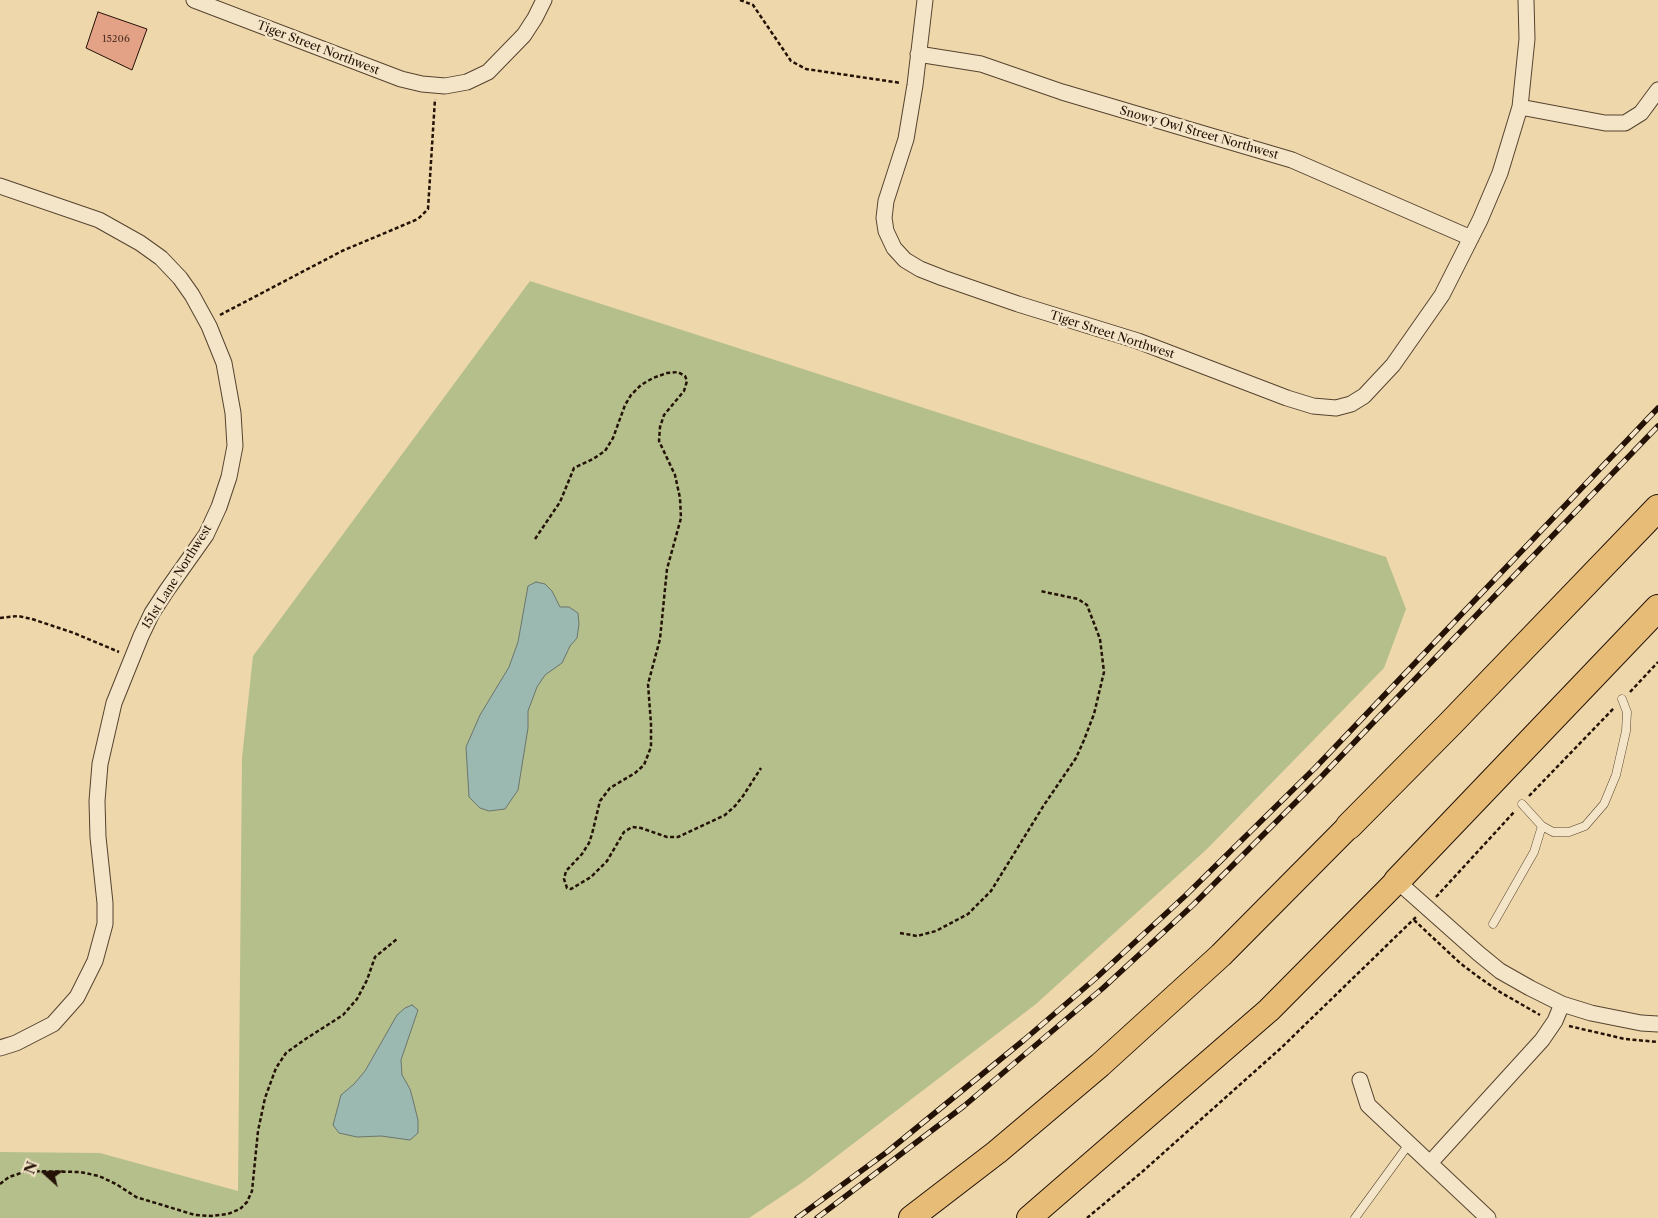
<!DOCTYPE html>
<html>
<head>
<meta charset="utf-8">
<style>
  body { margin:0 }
  #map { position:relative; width:1658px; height:1218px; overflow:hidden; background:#eed7ab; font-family:"Libre Caslon Text",serif }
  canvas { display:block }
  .north { position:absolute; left:20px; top:1148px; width:50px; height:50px; -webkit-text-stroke:4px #f4e5c8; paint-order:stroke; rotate:290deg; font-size:14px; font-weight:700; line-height:20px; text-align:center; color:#241206 }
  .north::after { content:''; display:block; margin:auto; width:18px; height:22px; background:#241206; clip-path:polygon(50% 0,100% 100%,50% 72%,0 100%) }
</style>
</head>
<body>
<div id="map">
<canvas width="1658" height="1218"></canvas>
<div class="north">N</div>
</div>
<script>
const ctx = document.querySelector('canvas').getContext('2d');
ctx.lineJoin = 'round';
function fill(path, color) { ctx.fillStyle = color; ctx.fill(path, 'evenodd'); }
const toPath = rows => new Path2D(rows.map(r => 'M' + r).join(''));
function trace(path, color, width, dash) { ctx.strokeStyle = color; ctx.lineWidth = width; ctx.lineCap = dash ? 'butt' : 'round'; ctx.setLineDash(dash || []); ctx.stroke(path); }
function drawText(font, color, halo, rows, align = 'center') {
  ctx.font = font + ' "Libre Caslon Text",serif'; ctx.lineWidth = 5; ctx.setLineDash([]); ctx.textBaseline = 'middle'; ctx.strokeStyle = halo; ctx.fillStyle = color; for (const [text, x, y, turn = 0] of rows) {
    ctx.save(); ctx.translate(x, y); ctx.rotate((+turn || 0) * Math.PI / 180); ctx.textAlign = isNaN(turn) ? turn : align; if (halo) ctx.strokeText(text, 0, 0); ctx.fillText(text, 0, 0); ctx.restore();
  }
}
fill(toPath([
  [530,281,1386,557,1406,609,1384,668,1207,849,1036,1004,803,1182,749,1218,0,1218,0,1152,100,1153,238,1191,242,758,253,656]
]), '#b5bf8c');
const water = toPath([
  [536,582,545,584,552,591,560,607,569,607,578,613,579,624,577,638,570,646,562,663,545,675,537,687,528,711,528,728,518,790,505,809,489,811,480,808,469,797,466,747,480,715,509,667,518,642,528,586,536,582],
  [412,1005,418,1010,401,1060,402,1075,410,1089,413,1100,418,1120,418,1133,410,1140,381,1136,357,1137,339,1133,333,1125,341,1095,354,1084,365,1071,397,1015,405,1008,412,1005]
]);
fill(water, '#9bb8b1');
trace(water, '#6b766d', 1);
const building = toPath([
  [98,12,147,29,132,70,86,48,98,12]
]);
fill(building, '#e3a186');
trace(building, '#241206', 1);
const service = toPath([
  [1522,804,1542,826,1553,832,1569,832,1585,826,1604,804,1616,775,1626,731,1627,712,1622,699],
  [1493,924,1534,852,1542,826],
  [1355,1218,1409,1144]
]);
const minor = toPath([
  [194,0,401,79,422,84,445,86,467,82,488,72,524,35,535,18,544,0],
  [925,0,915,85,906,139,886,201,884,218,886,231,894,248,905,260,920,269,943,278,1018,304,1138,341,1287,398,1313,406,1336,408,1351,404,1364,396,1393,365,1442,295,1480,220,1500,173,1520,107,1527,39,1526,0],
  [918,54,981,64,1062,92,1292,160,1471,238],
  [1520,107,1605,123,1625,123,1641,113,1658,90],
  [0,186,99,220,140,243,161,258,180,278,192,295,209,326,224,363,233,413,235,446,229,477,219,507,206,535,167,590,152,613,141,636,114,703,100,764,97,801,98,837,105,903,105,924,95,961,77,997,53,1024,16,1043,0,1048],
  [1397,881,1478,953,1500,971,1530,988,1562,1004,1591,1013,1641,1023,1658,1024],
  [1360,1080,1368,1105,1488,1218],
  [1430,1163,1542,1040,1555,1021,1562,1004]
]);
const trunk = toPath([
  [911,1218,997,1152,1100,1065,1221,955,1349,826],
  [1029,1218,1269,1010,1397,881]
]);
const motorway = toPath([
  [1349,826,1451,723,1658,508],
  [1397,881,1658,608]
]);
trace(service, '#56432f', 9);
trace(minor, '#56432f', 17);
trace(trunk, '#241206', 26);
trace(motorway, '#241206', 28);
trace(toPath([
  [740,0,753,5,791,61,806,69,901,83],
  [220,315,342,251,418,219,428,209,435,99],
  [535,539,560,502,574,468,593,459,605,451,613,438,625,405,631,395,641,385,653,378,667,373,678,372,685,376,687,381,684,391,664,415,660,427,659,441,675,475,680,498,681,518,667,569,660,639,648,684,651,724,651,747,644,765,635,773,610,788,600,801,592,834,589,843,582,854,566,871,564,879,567,888,571,889,591,877,607,861,624,832,632,827,641,828,667,837,678,837,725,815,735,806,743,796,761,768],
  [0,618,18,616,32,619,74,633,119,652],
  [1630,692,1658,662],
  [1529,796,1614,708],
  [1436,897,1515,811],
  [1414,920,1460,963,1477,976,1500,992,1540,1015],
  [900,933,917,936,936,931,968,914,991,891,1044,805,1076,758,1084,740,1094,714,1104,672,1100,639,1087,605,1078,599,1040,591],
  [1569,1026,1625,1039,1658,1042],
  [0,1184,9,1177,27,1171,80,1172,99,1176,116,1184,136,1197,195,1215,211,1216,228,1214,240,1209,247,1202,252,1191,258,1131,265,1098,276,1068,286,1053,304,1040,343,1015,357,999,367,980,375,957,397,939],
  [1087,1218,1142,1172,1281,1048,1416,917]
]), '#241206', 2.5, [4, 2.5]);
trace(service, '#f4e5c8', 8);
trace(minor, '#f4e5c8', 15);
trace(trunk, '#e7bc76', 24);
trace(motorway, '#e7bc76', 26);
const rail = toPath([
  [797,1218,887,1152,1024,1040,1096,978,1185,896,1315,768,1658,408],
  [817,1218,964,1106,1103,988,1193,905,1323,775,1658,426]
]);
trace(rail, '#241206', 5.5);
trace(rail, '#f4e5c8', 4, [11]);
drawText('10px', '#543626', null, [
  ["15206",116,39]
]);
drawText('12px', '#241206', '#f4e5c8', [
  ["Tiger Street Northwest",318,48,21],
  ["Snowy Owl Street Northwest",1199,133,16],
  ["Tiger Street Northwest",1112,335,18],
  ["151st Lane Northwest",177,577,-58]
]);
</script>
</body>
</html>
